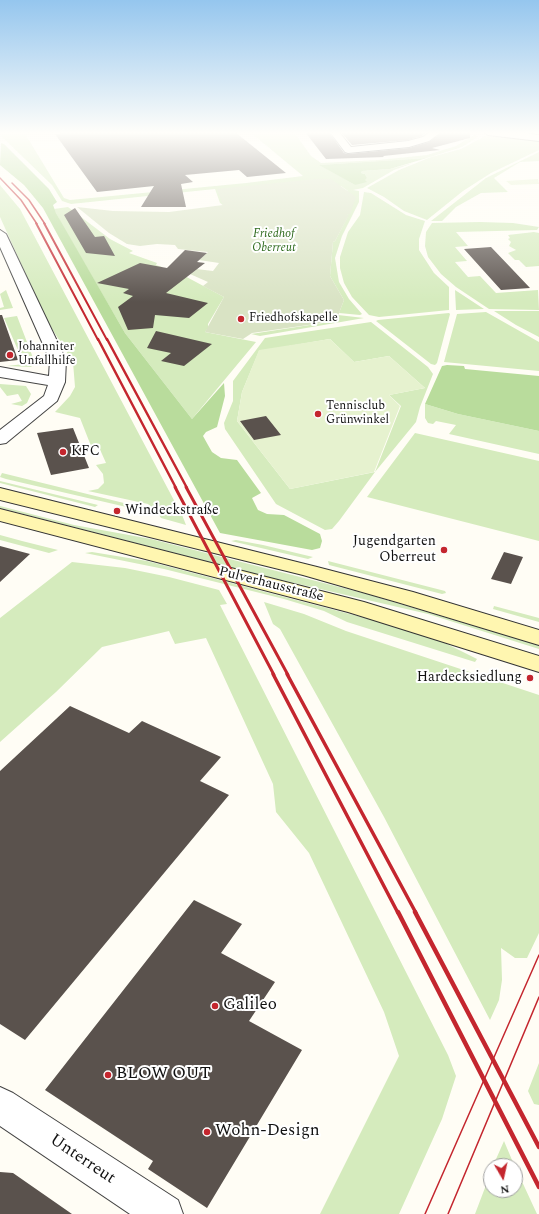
<!DOCTYPE html>
<html>
<head>
<meta charset="utf-8">
<style>
  body { margin:0 }
  #map { position:relative; width:539px; height:1214px; overflow:hidden; background:#fffdf5; font-family:Spectral,serif }
  canvas { display:block }
  .north { position:absolute; left:483px; top:1158px; width:40px; height:40px; box-sizing:border-box; background:#fff; border:1px solid #a0a0a0; border-radius:50%; rotate:171deg; font-size:11px; font-weight:700; line-height:16px; text-align:center; color:#111 }
  .north::after { content:''; display:block; margin:auto; width:14px; height:18px; background:#c4262e; clip-path:polygon(50% 0,100% 100%,50% 72%,0 100%) }
</style>
</head>
<body>
<div id="map">
<canvas width="539" height="1214"></canvas>
<div class="north">N</div>
</div>
<script>
const ctx = document.querySelector('canvas').getContext('2d');
ctx.lineJoin = 'round';
function fill(path, color) { ctx.fillStyle = color; ctx.fill(path, 'evenodd'); }
const toPath = rows => new Path2D(rows.map(r => 'M' + r).join(''));
function trace(path, color, width, dash) { ctx.strokeStyle = color; ctx.lineWidth = width; ctx.lineCap = dash ? 'butt' : 'round'; ctx.setLineDash(dash || []); ctx.stroke(path); }
function drawText(font, color, halo, rows, align = 'center') {
  ctx.font = font + ' Spectral,serif'; ctx.lineWidth = 4; ctx.setLineDash([]); ctx.textBaseline = 'middle'; ctx.strokeStyle = halo; ctx.fillStyle = color; for (const [text, x, y, turn = 0] of rows) {
    ctx.save(); ctx.translate(x, y); ctx.rotate((+turn || 0) * Math.PI / 180); ctx.textAlign = isNaN(turn) ? turn : align; if (halo) ctx.strokeText(text, 0, 0); ctx.fillText(text, 0, 0); ctx.restore();
  }
}
fill(toPath([
  [0,132,24,132,64,198,70,200,246,183,303,176,250,132,294,132,311,156,321,163,379,160,427,155,456,146,474,135,479,136,462,147,427,158,320,165,355,185,367,178,365,174,361,173,362,171,390,169,413,163,394,170,363,188,353,190,359,191,359,202,342,236,335,258,339,282,349,299,362,314,360,315,339,313,344,300,330,276,333,242,335,241,348,216,347,214,348,191,341,186,224,206,220,203,215,189,71,204,62,201,52,185,0,135],
  [485,136,539,141,539,150,491,173,463,191,427,220,404,211,384,197,367,188,399,170,431,157,461,149],
  [539,152,539,161,520,162,494,178,508,192,481,193,456,207,442,221,431,221,486,178],
  [0,185,20,209,177,506,179,507,186,525,161,518,157,512,148,504,88,491,98,489,104,483,103,474,96,465,106,463,98,445,91,446,80,418,55,412,70,396,75,387,73,362,47,321,0,217],
  [364,192,371,193,406,215,425,221,419,239,419,250,434,273,449,287,449,310,379,317,369,315,352,297,344,283,340,268,340,257,348,232,360,215],
  [68,207,110,239,133,251,129,253,157,263,156,265,162,267,160,268,181,274,224,297,208,324,208,328,205,332,256,342,192,419,125,333,61,223,54,209],
  [480,222,513,223,539,227,537,230,456,232,468,246,455,247,467,261,455,262,468,277,480,276,496,293,538,290,539,310,489,309,456,287,441,274,428,257,425,246,426,232,432,223],
  [534,232,539,233,539,266,526,267,519,260,515,260,508,253,516,250,509,246,511,242,508,239,510,238,508,235],
  [6,290,13,308,0,310,0,308,4,307,0,294],
  [455,290,484,309,456,310],
  [494,311,539,311,539,337,516,325],
  [486,312,539,342,539,371,444,362,457,314],
  [449,313,450,314,437,363,435,365,431,364,376,321,378,320],
  [338,315,364,318,260,336,251,334,336,321],
  [17,316,35,363,31,367,7,366,24,364,4,318],
  [371,322,428,367,433,374,420,407,416,422,375,472,339,521,332,529,325,530,276,504,225,429,224,423,233,401,233,381,265,338],
  [330,339,354,362,389,356,425,388,389,395,401,406,375,472,290,489,237,421,242,392,259,351],
  [0,384,26,386,31,394,27,403,22,406,11,404,22,401,18,394,7,396,0,387],
  [425,404,458,414,539,431,539,454,449,434,456,425,436,421,433,424,428,423,425,418],
  [415,433,539,461,539,541,367,497],
  [2,473,132,505,140,508,135,509,6,479,0,477],
  [0,481,98,505,95,507,0,483],
  [0,506,74,525,151,539,367,594,531,643,539,646,539,649,428,614,264,576,0,508],
  [0,535,22,541,58,550,49,553,0,540],
  [236,540,263,545,313,557,308,559,231,541],
  [92,552,147,561,369,619,439,640,477,659,475,662,347,622,324,611,284,599,164,569,85,553],
  [328,561,445,591,446,593,442,594,329,565],
  [72,562,125,568,169,577,219,590,227,604,220,605,448,1055,456,1076,442,1119,399,1214,320,1214,399,1056,384,1012,309,853,276,812,273,784,206,638,175,644,169,631,102,647,56,692,0,742,0,618],
  [264,602,304,614,346,631,539,695,539,933,527,958,515,958,501,948,502,980,499,1000,490,1020,384,817,280,629,273,624],
  [494,606,539,618,539,622,493,609],
  [539,1063,539,1105,534,1104,528,1091],
  [504,1141,512,1160,537,1214,475,1214,491,1172,491,1190,515,1190,515,1166,493,1166]
]), '#d5ebbd');
fill(toPath([
  [1,143,4,144,49,189,57,202,53,205,56,213,125,333,192,419,224,383,225,396,217,427,206,432,203,436,208,445,212,452,221,458,237,460,261,493,252,498,258,510,267,514,284,515,320,534,322,541,320,548,312,550,220,533,43,208,24,185,0,165],
  [427,158,390,169,362,171,361,173,365,174,367,178,365,180,367,182,355,185,319,165],
  [447,365,464,366,465,369,539,376,539,431,458,414,425,404,442,366]
]), '#b9dc9c');
fill(toPath([
  [316,179,331,179,356,197,350,214,347,214,349,215,335,241,333,242,330,276,344,300,336,321,252,333,243,339,205,332,224,297,203,286,208,282,181,270,188,268,213,271,219,263,199,260,208,252,178,249,175,245,157,244,140,246,127,244,109,233,77,207,113,211,169,212,223,205,217,189]
]), '#d9e3c4');
fill(toPath([
  [538,179,539,184,511,185,506,181],
  [330,339,354,362,389,356,425,388,389,395,400,406,374,472,290,489,237,421,242,392,259,350]
]), '#e6f2cf');
fill(toPath([
  [78,132,235,132,286,173,247,177,239,170,185,175,193,182,181,184,186,207,141,207,154,186,97,192,55,134],
  [305,132,329,132,344,153,348,154,409,148,429,142,442,132,470,132,470,138,432,148,440,150,383,156,384,157,326,159],
  [341,132,427,132,422,136,408,140,352,145],
  [75,208,95,237,104,236,115,256,86,253,64,215],
  [491,247,512,269,530,288,501,290,464,249],
  [185,250,207,253,197,262,205,263,166,293,208,303,189,318,155,315,153,328,128,330,118,307,133,296,123,293,129,289,97,283,140,263,167,268],
  [0,315,2,315,18,360,0,362],
  [156,331,212,344,184,366,161,361,171,353,147,348],
  [266,416,281,435,254,440,240,421],
  [73,428,89,468,51,475,37,433],
  [0,546,30,554,0,582],
  [504,552,523,557,511,584,491,579],
  [70,706,129,733,142,721,221,757,200,781,229,795,25,1040,0,1024,0,771],
  [194,900,242,924,221,953,275,982,249,1021,302,1050,207,1208,148,1169,153,1161,45,1090],
  [0,1172,13,1173,72,1214,0,1214]
]), '#5a524d');
const minor = toPath([
  [330,132,339,132,351,147,408,141,423,137,430,132,441,132,429,141,409,147,348,153,345,152,330,132],
  [484,132,514,132,539,135,539,141,488,135,484,132],
  [0,230,6,234,66,360,65,382,57,401,6,443,0,444,0,430,44,396,48,385,0,377,0,367,49,376,50,360,0,247,0,230],
  [0,1087,13,1093,178,1200,183,1214,130,1214,0,1126,0,1087]
]);
const secondary = toPath([
  [0,488,317,567,413,592,539,630,539,645,397,602,303,575,0,500,0,488],
  [0,509,364,602,539,656,539,672,348,612,0,521,0,509]
]);
trace(minor, '#444', 2);
trace(secondary, '#333', 2);
fill(minor, '#fff');
fill(secondary, '#fff6b0');
trace(toPath([
  [425,1214,539,955],
  [448,1214,539,997]
]), '#c4262e', 1.5);
trace(toPath([
  [0,178,21,200,37,224],
  [12,183,29,200,45,224]
]), '#c4262e', 1.5);
trace(toPath([
  [36,223,98,340],
  [44,223,107,340]
]), '#c4262e', 2);
trace(toPath([
  [98,339,176,488],
  [107,339,187,488]
]), '#c4262e', 2.5);
trace(toPath([
  [175,487,274,675],
  [186,487,288,675]
]), '#c4262e', 3);
trace(toPath([
  [273,674,398,913],
  [287,674,416,913]
]), '#c4262e', 3.5);
trace(toPath([
  [398,912,539,1187],
  [415,912,539,1147]
]), '#c4262e', 4.5);
const sky = ctx.createLinearGradient(0, 0, 0, 302);
sky.addColorStop(0, '#95c6ee');
sky.addColorStop(0.44, '#fffefa');
sky.addColorStop(1, '#fffefa00');
ctx.fillStyle = sky;
ctx.fillRect(0, 0, 539, 302);
for (const [x, y, r, color] of [
  [241,319,4,"#c4262e"],
  [10,355,4,"#c4262e"],
  [318,414,4,"#c4262e"],
  [63,452,4,"#c4262e"],
  [117,511,4,"#c4262e"],
  [444,550,4,"#c4262e"],
  [530,678,4,"#c4262e"],
  [215,1006,4,"#c4262e"],
  [108,1075,4,"#c4262e"],
  [207,1132,4,"#c4262e"]
]) { const dot = new Path2D(); dot.arc(x, y, r, 0, 2 * Math.PI); ctx.fillStyle = color; ctx.fill(dot); trace(dot, '#fff', 1.5); }
drawText('italic 12px', '#2f6b1f', '#fff', [
  ["Friedhof",274,235],
  ["Oberreut",274,249]
]);
drawText('12px', '#111', '#fff', [
  ["Friedhofskapelle",249,319],
  ["Johanniter",18,348],
  ["Unfallhilfe",18,362],
  ["Tennisclub",326,407],
  ["Grünwinkel",326,421]
], 'left');
drawText('14px', '#111', '#fff', [
  ["KFC",71,452],
  ["Windeckstraße",125,511],
  ["Jugendgarten",436,542,"right"],
  ["Oberreut",436,558,"right"],
  ["Hardecksiedlung",522,678,"right"]
], 'left');
drawText('14px', '#111', '#fff', [
  ["Pulverhausstraße",271,585,14]
]);
drawText('17px', '#111', '#fff', [
  ["Galileo",223,1006],
  ["BLOW OUT",116,1075],
  ["Wohn-Design",215,1132]
], 'left');
drawText('17px', '#111', '#fff', [
  ["Unterreut",82,1160,34]
]);
</script>
</body>
</html>
